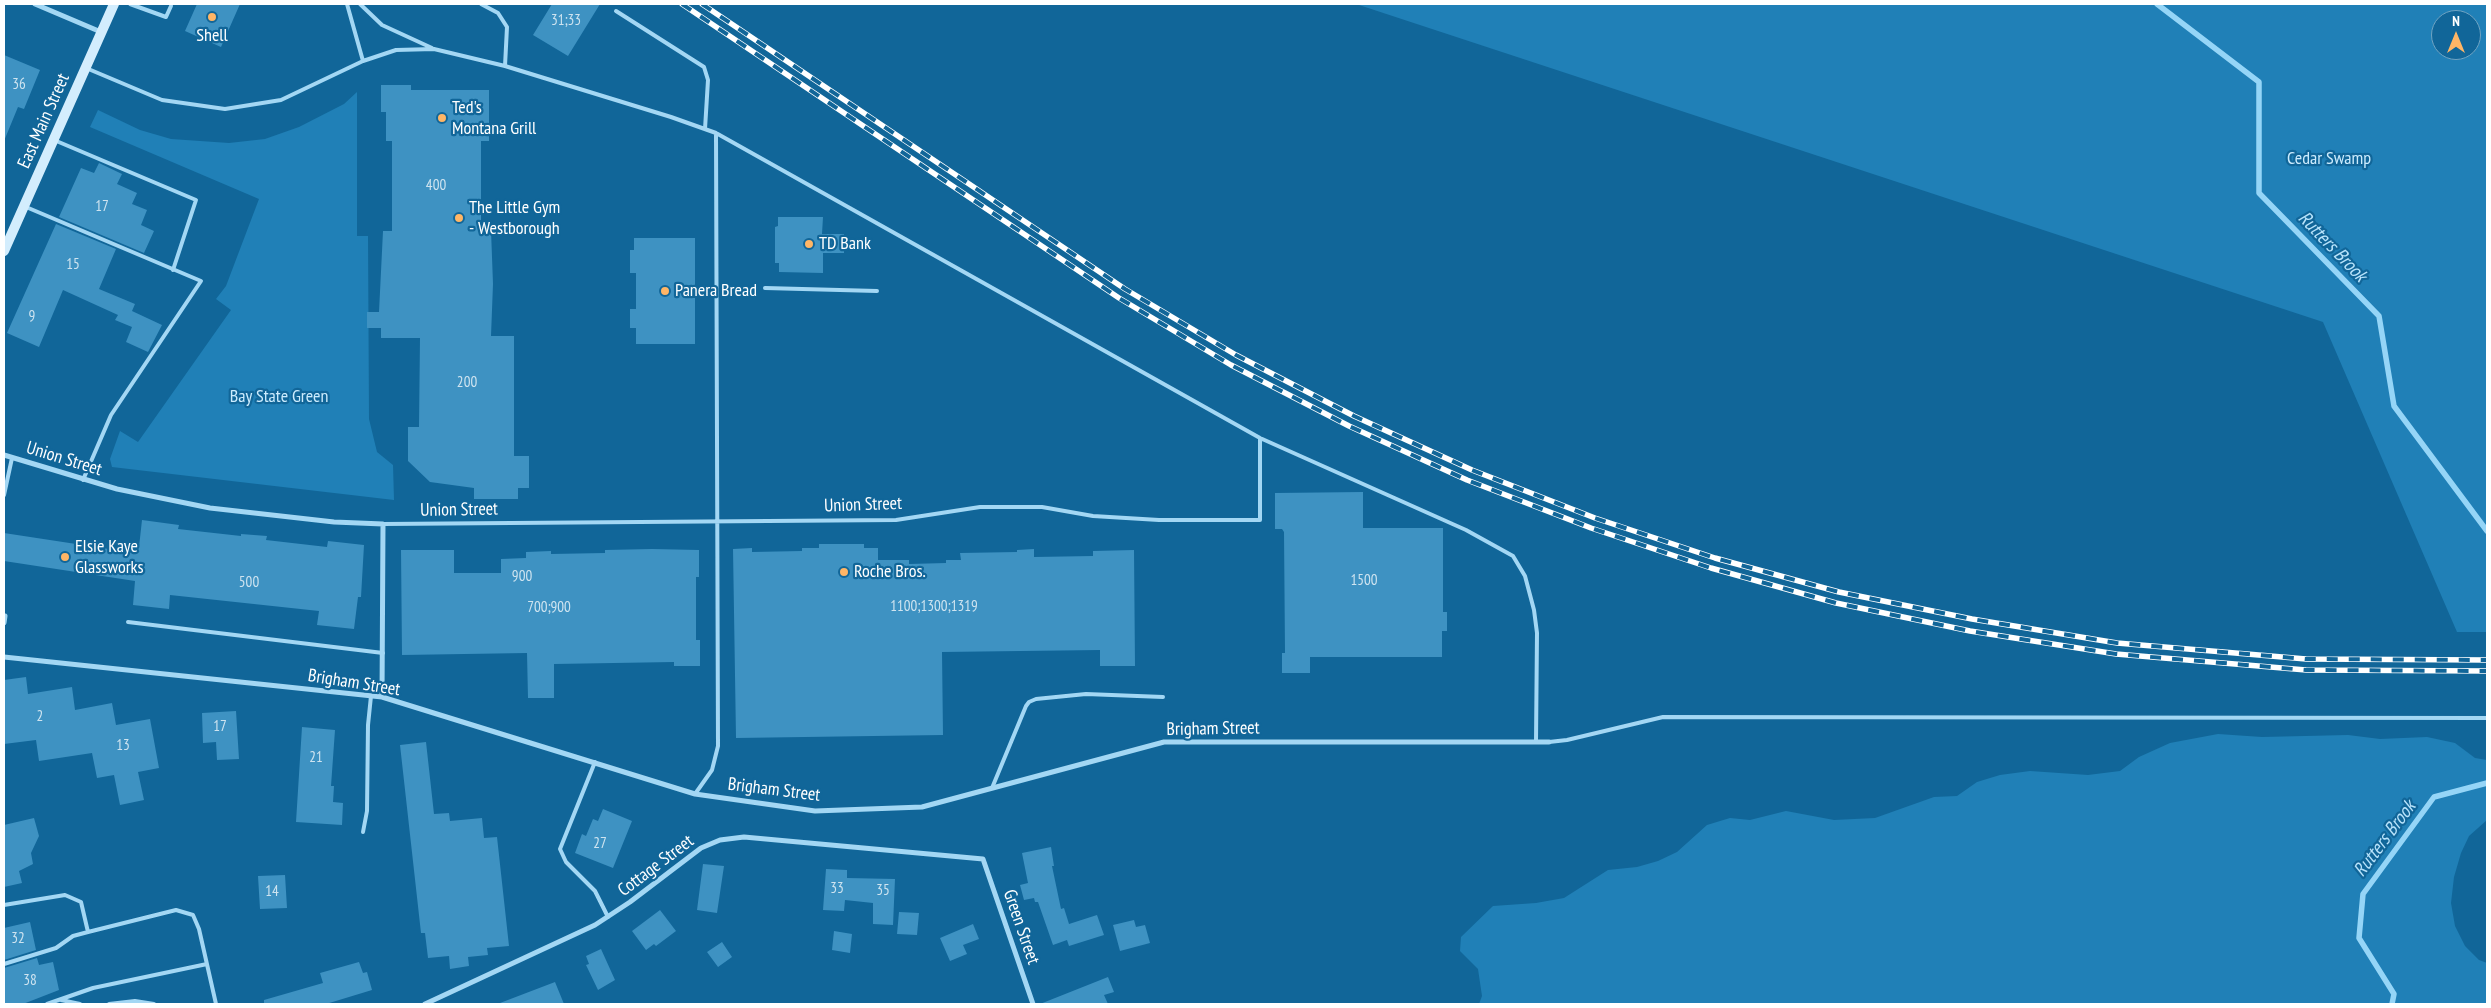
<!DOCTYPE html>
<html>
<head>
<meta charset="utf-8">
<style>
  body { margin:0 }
  #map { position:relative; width:2491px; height:1008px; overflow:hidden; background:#169; font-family:"PT Sans Narrow",sans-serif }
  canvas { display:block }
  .frame { position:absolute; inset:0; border:5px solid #fff; pointer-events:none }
  .north { position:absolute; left:2431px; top:10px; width:50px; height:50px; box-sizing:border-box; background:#169; border:1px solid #70a3c2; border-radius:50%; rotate:0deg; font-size:14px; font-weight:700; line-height:20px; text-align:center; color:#fff }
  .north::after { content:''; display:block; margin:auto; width:18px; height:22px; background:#ffb666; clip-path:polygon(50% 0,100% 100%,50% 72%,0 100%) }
</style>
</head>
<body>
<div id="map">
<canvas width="2491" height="1008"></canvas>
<div class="frame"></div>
<div class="north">N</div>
</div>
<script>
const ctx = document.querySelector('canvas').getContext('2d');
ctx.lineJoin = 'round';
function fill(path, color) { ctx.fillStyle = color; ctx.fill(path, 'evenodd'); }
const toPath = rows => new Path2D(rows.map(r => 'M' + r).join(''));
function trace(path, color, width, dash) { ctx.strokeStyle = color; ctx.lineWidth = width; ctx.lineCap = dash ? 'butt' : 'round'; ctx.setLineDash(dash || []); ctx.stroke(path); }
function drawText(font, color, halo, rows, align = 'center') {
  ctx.font = font + ' "PT Sans Narrow",sans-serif'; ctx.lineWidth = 4.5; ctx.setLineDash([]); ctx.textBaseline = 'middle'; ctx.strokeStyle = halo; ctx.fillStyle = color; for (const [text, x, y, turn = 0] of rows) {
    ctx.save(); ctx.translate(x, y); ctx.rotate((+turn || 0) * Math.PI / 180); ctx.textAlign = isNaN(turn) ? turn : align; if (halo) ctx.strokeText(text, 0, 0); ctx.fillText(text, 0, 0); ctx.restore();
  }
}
fill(toPath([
  [1356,4,2487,4,2487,632,2457,632,2323,322],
  [2441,20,2471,20,2471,50,2441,50],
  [357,92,357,236,368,236,369,419,377,452,393,465,394,500,112,467,110,459,120,431,138,442,231,310,216,299,226,286,259,199,90,127,98,110,140,130,171,139,229,143,265,139,299,127,344,104],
  [2218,734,2262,737,2348,735,2380,739,2427,737,2455,743,2475,758,2487,760,2487,820,2469,836,2461,853,2454,877,2451,903,2455,926,2465,946,2479,960,2487,963,2487,1004,1479,1004,1482,996,1478,969,1460,951,1461,937,1493,906,1536,903,1564,898,1608,870,1637,867,1658,861,1677,852,1707,825,1730,818,1750,820,1786,811,1834,820,1875,818,1934,797,1957,796,1977,782,2000,775,2030,771,2088,775,2120,771,2139,757,2170,743]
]), '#2080b7');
trace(toPath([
  [2157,4,2259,82,2259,193,2379,316,2394,406,2487,531],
  [2392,1004,2394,994,2359,938,2363,894,2434,797,2487,783]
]), '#95d5f7', 5.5);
fill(toPath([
  [197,4,240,4,221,47,185,31],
  [552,4,600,4,568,56,533,35],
  [4,55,40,70,24,109,18,107,4,141],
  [381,85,411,85,411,90,489,90,489,141,481,141,481,230,491,230,493,284,491,336,514,336,514,456,529,456,529,488,518,488,518,499,474,499,474,488,430,482,408,461,408,427,419,427,420,338,381,338,381,328,367,328,367,312,379,312,383,231,392,231,392,141,386,141,386,112,381,112],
  [99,163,122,174,117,184,137,193,132,204,147,210,141,225,154,231,144,253,59,217,81,168,94,173],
  [778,217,823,217,822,234,844,234,844,253,823,253,823,273,779,272,779,263,775,263,775,227,778,226],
  [56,224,116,249,99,289,135,304,132,311,162,325,148,352,126,342,132,327,115,320,118,315,63,290,39,347,7,333],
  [634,238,695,238,695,344,636,344,636,328,630,328,630,309,636,309,636,273,630,273,630,250,634,250],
  [1363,492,1363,528,1443,528,1443,612,1447,612,1447,631,1442,631,1442,657,1310,657,1310,673,1282,673,1282,653,1285,653,1284,532,1282,529,1275,529,1275,493],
  [142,520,179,525,178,529,241,536,241,534,267,536,266,540,327,547,328,541,364,545,361,597,358,597,354,629,317,625,319,611,170,595,169,609,133,605,135,581,4,561,4,533,135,553,135,546,139,547],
  [819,544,864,544,864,548,878,548,878,560,909,560,909,564,946,563,946,560,961,560,960,553,1017,552,1017,550,1034,549,1034,557,1093,556,1093,551,1134,550,1135,666,1100,666,1100,650,942,652,943,735,736,738,733,549,752,548,752,552,802,551,802,548,819,548],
  [652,549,699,550,699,577,696,577,696,640,700,640,700,666,674,666,674,662,554,664,554,698,528,698,527,653,402,655,401,550,454,550,454,573,501,573,501,559,526,558,526,552,551,551,551,554,605,553,605,550],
  [26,677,28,694,72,687,75,710,112,703,116,725,150,719,159,768,138,772,144,800,120,805,114,775,97,778,92,753,39,761,36,740,4,744,4,680],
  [236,711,239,759,217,760,216,742,203,743,202,713],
  [302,727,335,730,331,786,334,786,333,802,343,803,342,825,296,822],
  [426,742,434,814,449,813,450,821,482,818,484,838,497,837,509,946,487,948,488,955,468,957,469,966,450,969,449,956,428,958,425,933,421,933,400,745],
  [603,809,632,821,613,868,575,853,582,834,586,836,593,819,598,821],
  [34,818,39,836,31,853,33,864,19,871,22,883,4,887,4,825],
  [1051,847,1054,866,1052,866,1061,909,1064,908,1069,924,1097,915,1104,935,1069,946,1067,940,1053,945,1038,902,1035,902,1034,898,1024,900,1020,885,1028,883,1022,853],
  [703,864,724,866,717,913,697,910],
  [826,869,847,870,847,878,895,879,893,925,873,924,873,903,845,900,844,911,823,910],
  [285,875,287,908,260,909,258,876],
  [660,910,676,931,656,946,654,944,646,950,632,931],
  [899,912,919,913,917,935,897,934],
  [1134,920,1136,927,1145,925,1150,943,1120,951,1113,925],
  [30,922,36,950,4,960,4,928],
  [973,924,979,939,963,945,967,954,950,961,940,938],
  [834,931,852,934,850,953,832,950],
  [722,942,732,957,718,967,707,952],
  [601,949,615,980,598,990,586,965,589,964,586,956],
  [37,958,39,965,53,962,59,990,23,1004,4,1004,4,968],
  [359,962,363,973,367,972,372,990,326,1004,264,1004,264,1000,323,983,320,973],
  [1108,977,1114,992,1104,995,1108,1004,1040,1004],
  [555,982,564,1004,500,1004,500,1003]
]), '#3e92c2');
trace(toPath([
  [130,4,166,17,171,6],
  [347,4,363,61],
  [360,4,382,25,432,48],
  [481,4,498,13,507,27,505,66],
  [616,11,704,67,708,80,705,129],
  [86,68,162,100,225,109,281,100,363,61,396,50,434,49,505,66,671,117,716,133,1260,438,1466,530,1513,556,1525,576,1534,610,1537,633,1536,742],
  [54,140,196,200,173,270],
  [26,207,201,281,111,415,83,480],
  [765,288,877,291],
  [4,495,12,458],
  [383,524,896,520,980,507,1042,507,1093,516,1159,520,1260,520,1260,438],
  [128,622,383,653],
  [1549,742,1567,740,1663,717,2487,718],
  [595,762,560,849,566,862,595,891,608,917],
  [992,788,1026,706,1029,702,1036,699,1086,694,1163,697],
  [695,794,712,770,718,746,716,133],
  [363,832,367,811,368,725,371,696],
  [4,905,65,895,81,902,88,932,176,910,193,915,199,929,216,1004],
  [4,964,56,948,73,936,88,932],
  [61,1000,80,1004],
  [47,1004,93,988,207,964],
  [109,1004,135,1001,154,1004]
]), '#a3d7f4', 4);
trace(toPath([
  [35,4,101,32],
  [4,455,117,489,210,508,334,522,383,524,382,697],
  [4,623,5,616],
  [4,657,382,697,695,794,815,811,922,807,1164,742,1549,742],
  [425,1004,595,925,630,902,701,848,720,840,744,837,983,859,1033,1004]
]), '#a3d7f4', 5);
trace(toPath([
  [4,251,114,4]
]), '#d3edfd', 10);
const rail = toPath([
  [682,4,1119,298,1231,365,1349,426,1467,480,1591,528,1711,568,1836,603,1970,631,2116,654,2306,670,2487,671],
  [702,4,1125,289,1236,355,1354,416,1472,470,1595,518,1715,558,1839,592,1972,619,2117,643,2306,659,2487,660]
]);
trace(rail, '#fff', 5.5);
trace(rail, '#169', 4, [11]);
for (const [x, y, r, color] of [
  [212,17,5,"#ffb666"],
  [442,118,5,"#ffb666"],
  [459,218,5,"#ffb666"],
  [809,244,5,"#ffb666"],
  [665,291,5,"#ffb666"],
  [65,557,5,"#ffb666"],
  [844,572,5,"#ffb666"]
]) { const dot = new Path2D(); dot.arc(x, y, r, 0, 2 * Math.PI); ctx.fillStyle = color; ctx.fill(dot); trace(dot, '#169', 2); }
drawText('15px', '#cfe4f0', null, [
  ["31;33",566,21],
  ["36",19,85],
  ["400",436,186],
  ["17",102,207],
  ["15",73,265],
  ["9",32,317],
  ["200",467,383],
  ["900",522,577],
  ["1500",1364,581],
  ["500",249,583],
  ["1100;1300;1319",934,607],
  ["700;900",549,608],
  ["2",40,717],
  ["17",220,727],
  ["13",123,746],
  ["21",316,758],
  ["27",600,844],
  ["33",837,889],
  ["35",883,891],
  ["14",272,892],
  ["32",18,939],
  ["38",30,981]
]);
drawText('18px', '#fff', '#169', [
  ["Shell",212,36,"center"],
  ["Ted's",452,108],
  ["Montana Grill",452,129],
  ["The Little Gym",469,208],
  ["- Westborough",469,229],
  ["TD Bank",819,244],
  ["Panera Bread",675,291],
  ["Elsie Kaye",75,547],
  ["Glassworks",75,568],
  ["Roche Bros.",854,572]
], 'left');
drawText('18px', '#fff', '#169', [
  ["East Main Street",44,121,-66],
  ["Union Street",64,459,17],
  ["Union Street",863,505,-2],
  ["Union Street",459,510,-1],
  ["Brigham Street",354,683,9],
  ["Brigham Street",1213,729,-1],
  ["Brigham Street",774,790,7],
  ["Cottage Street",656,866,-37],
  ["Green Street",1021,927,71]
]);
drawText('18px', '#ccecfe', '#169', [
  ["Cedar Swamp",2329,159],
  ["Bay State Green",279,397]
]);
drawText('italic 19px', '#b8e3fb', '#169', [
  ["Rutters Brook",2332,247,46],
  ["Rutters Brook",2385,839,-53]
]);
</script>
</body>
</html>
